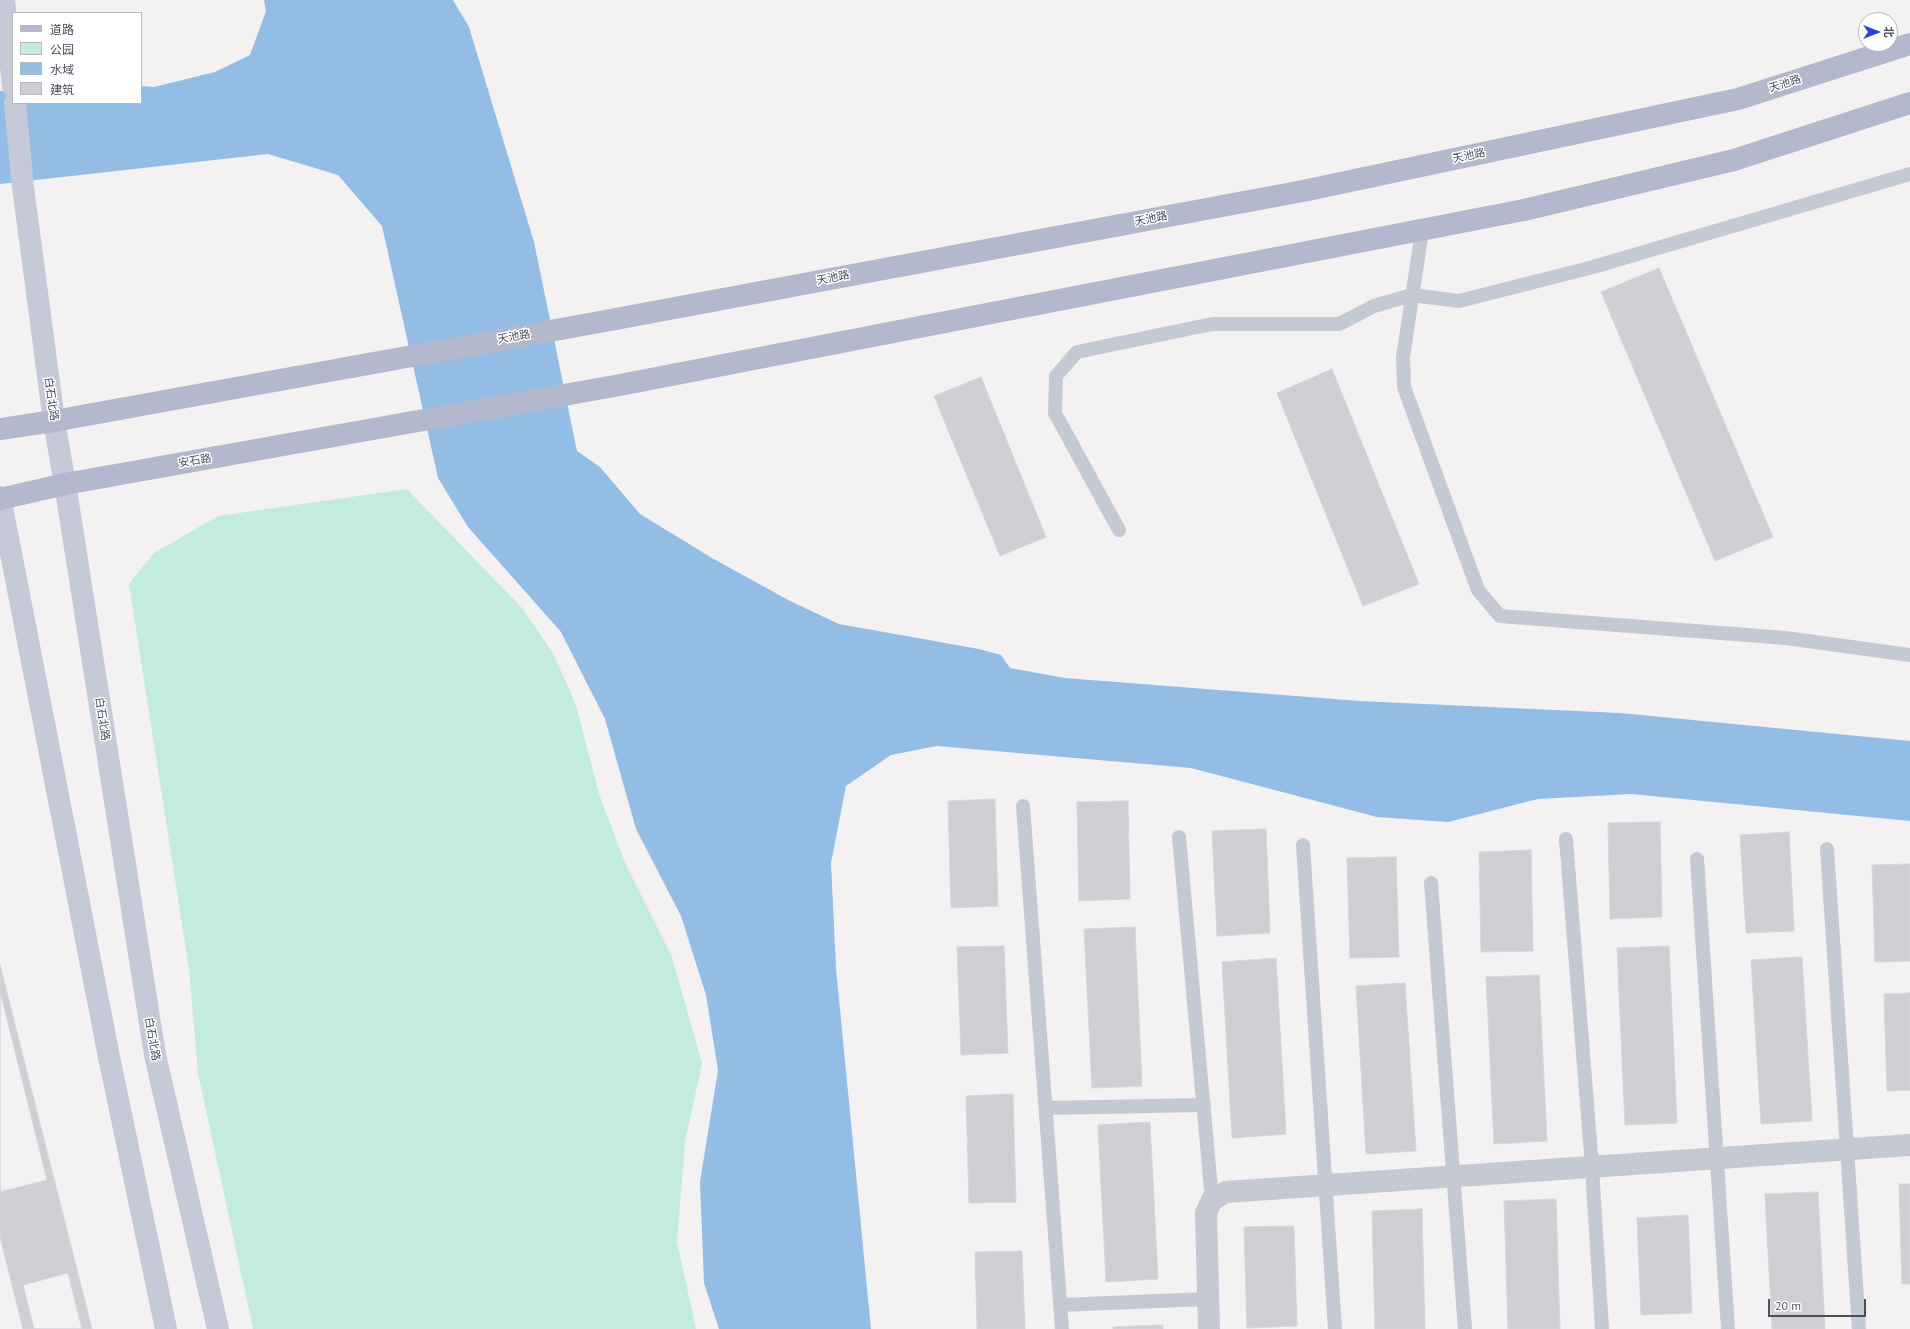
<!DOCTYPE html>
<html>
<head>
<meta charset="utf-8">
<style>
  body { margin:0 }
  #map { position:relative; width:1910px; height:1329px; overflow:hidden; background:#f3f1f1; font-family:"PT Sans","Noto Sans SC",sans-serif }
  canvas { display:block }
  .legend { position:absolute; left:12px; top:12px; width:130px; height:92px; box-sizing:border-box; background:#fff; border:1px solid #b7b8be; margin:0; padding:5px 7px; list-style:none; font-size:12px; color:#4a4e5d }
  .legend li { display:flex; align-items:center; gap:8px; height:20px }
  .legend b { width:20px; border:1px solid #b7b8be }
  .north { position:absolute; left:1858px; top:12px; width:40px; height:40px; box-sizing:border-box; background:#fff; border:1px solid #b7b8be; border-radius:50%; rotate:90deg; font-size:11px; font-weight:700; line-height:16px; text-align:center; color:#4a4e5d }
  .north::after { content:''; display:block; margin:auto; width:14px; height:18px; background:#2742d6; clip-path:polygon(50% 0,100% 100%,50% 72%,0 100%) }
  .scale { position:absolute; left:1768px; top:1299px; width:98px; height:18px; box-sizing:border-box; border:2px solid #4a4e5d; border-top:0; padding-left:5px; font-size:12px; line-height:14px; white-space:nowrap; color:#4a4e5d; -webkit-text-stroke:3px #fff; paint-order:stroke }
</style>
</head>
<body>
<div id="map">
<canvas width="1910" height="1329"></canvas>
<ul class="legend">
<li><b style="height:5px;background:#b3b8cd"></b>道路</li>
<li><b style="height:11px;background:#c3ecdf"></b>公园</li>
<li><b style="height:11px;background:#94bde6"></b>水域</li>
<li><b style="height:11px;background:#cecfd5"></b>建筑</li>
</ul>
<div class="north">北</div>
<div class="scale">20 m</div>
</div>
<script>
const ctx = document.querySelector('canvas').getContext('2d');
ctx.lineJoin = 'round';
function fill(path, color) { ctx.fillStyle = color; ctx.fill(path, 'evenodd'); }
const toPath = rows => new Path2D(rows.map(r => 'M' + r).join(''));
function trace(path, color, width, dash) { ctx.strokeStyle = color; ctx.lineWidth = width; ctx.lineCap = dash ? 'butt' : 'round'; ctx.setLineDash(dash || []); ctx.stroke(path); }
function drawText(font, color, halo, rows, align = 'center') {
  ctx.font = font + ' "PT Sans","Noto Sans SC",sans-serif'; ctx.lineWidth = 3; ctx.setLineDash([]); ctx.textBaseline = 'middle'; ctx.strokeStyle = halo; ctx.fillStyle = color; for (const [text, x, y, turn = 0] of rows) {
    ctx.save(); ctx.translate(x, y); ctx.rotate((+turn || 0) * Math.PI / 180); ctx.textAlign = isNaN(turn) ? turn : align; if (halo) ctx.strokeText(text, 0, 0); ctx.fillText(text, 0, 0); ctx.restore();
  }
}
fill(toPath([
  [407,489,522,608,553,653,576,705,599,794,626,865,672,957,702,1063,685,1142,677,1242,696,1329,253,1329,198,1073,189,969,129,584,154,553,218,516]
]), '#c3ecdf');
fill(toPath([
  [264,0,453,0,469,27,534,242,577,451,600,467,640,514,712,558,790,601,839,624,979,649,1001,655,1010,668,1065,678,1360,701,1620,713,1910,741,1910,821,1631,794,1538,799,1448,822,1377,817,1191,768,937,746,891,755,846,786,831,863,836,968,871,1329,719,1329,704,1283,700,1182,718,1070,706,995,681,916,636,829,605,719,561,632,468,527,438,478,382,226,338,175,268,154,0,184,0,91,13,90,13,103,141,103,141,86,154,87,215,72,250,55,266,11]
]), '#94bde6');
const building = toPath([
  [1659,268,1773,537,1715,561,1601,292,1659,268],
  [1332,369,1419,584,1363,606,1277,393,1332,369],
  [981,377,1046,537,1000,556,934,396,981,377],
  [995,799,998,906,951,908,948,801,995,799],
  [1128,801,1130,899,1079,901,1077,802,1128,801],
  [1660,822,1662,917,1610,919,1608,823,1660,822],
  [1266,829,1270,933,1217,936,1212,831,1266,829],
  [1789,832,1794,931,1746,933,1740,835,1789,832],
  [1531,850,1533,951,1481,952,1479,852,1531,850],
  [1396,857,1399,957,1350,958,1347,858,1396,857],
  [1910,864,1910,961,1875,962,1872,865,1910,864],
  [1135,927,1142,1086,1092,1088,1084,929,1135,927],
  [1004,946,1008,1053,961,1055,957,947,1004,946],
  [1669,946,1677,1123,1625,1125,1617,948,1669,946],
  [1802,957,1812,1121,1761,1124,1751,960,1802,957],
  [1276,958,1286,1134,1232,1138,1222,962,1276,958],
  [0,965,92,1329,23,1329,0,1237,0,965],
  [1539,975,1547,1141,1494,1144,1486,977,1539,975],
  [1405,983,1416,1151,1366,1154,1356,986,1405,983],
  [0,991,47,1180,0,1192,0,991],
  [1910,993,1910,1090,1887,1091,1884,994,1910,993],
  [1013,1094,1016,1202,969,1203,966,1096,1013,1094],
  [1150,1122,1158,1279,1106,1282,1098,1125,1150,1122],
  [1899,1184,1910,1184,1910,1284,1902,1284,1899,1184],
  [1818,1192,1825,1329,1772,1329,1765,1194,1818,1192],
  [1556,1199,1560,1329,1508,1329,1504,1201,1556,1199],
  [1422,1209,1425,1329,1375,1329,1372,1211,1422,1209],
  [1688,1215,1692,1313,1641,1315,1637,1218,1688,1215],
  [1294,1226,1297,1326,1247,1328,1244,1227,1294,1226],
  [1022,1251,1025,1329,977,1329,975,1252,1022,1251],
  [68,1273,82,1329,34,1329,23,1285,68,1273],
  [1163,1325,1163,1329,1113,1329,1113,1327,1163,1325]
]);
fill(building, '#cecfd5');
trace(building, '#d5d5db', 1);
trace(toPath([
  [1422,231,1403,357,1404,387,1478,590,1500,616,1786,638,1910,655],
  [1119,530,1055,413,1056,376,1077,352,1212,324,1339,324,1374,306,1412,295,1459,301,1593,267,1910,174],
  [1023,806,1062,1329],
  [1179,837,1212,1200],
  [1566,839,1592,1167,1602,1329],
  [1303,845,1335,1329],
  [1827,849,1859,1329],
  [1697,859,1728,1329],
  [1431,883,1465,1329],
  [1046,1108,1204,1105],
  [1060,1305,1208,1299]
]), '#c5c9d4', 14);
trace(toPath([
  [1209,1329,1206,1213,1212,1200,1226,1192,1910,1145]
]), '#c5c9d4', 22);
trace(toPath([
  [4,0,13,86],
  [15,103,23,187,54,421,65,484,155,1055,218,1329],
  [0,497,109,1057,166,1329]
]), '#c5c9d8', 22);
trace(toPath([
  [0,429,54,421,605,321,1303,191,1738,99,1910,44],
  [0,499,65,484,620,385,1524,210,1734,160,1910,103]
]), '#b3b8cd', 22);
drawText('11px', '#4a4e5d', '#fff', [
  ["天池路",1785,84,-18],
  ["天池路",1469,156,-12],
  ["天池路",1151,219,-11],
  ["天池路",833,278,-11],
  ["天池路",514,337,-10],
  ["白石北路",51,399,82],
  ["安石路",195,461,-10],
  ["白石北路",102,719,81],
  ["白石北路",152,1039,80]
]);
</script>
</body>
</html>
